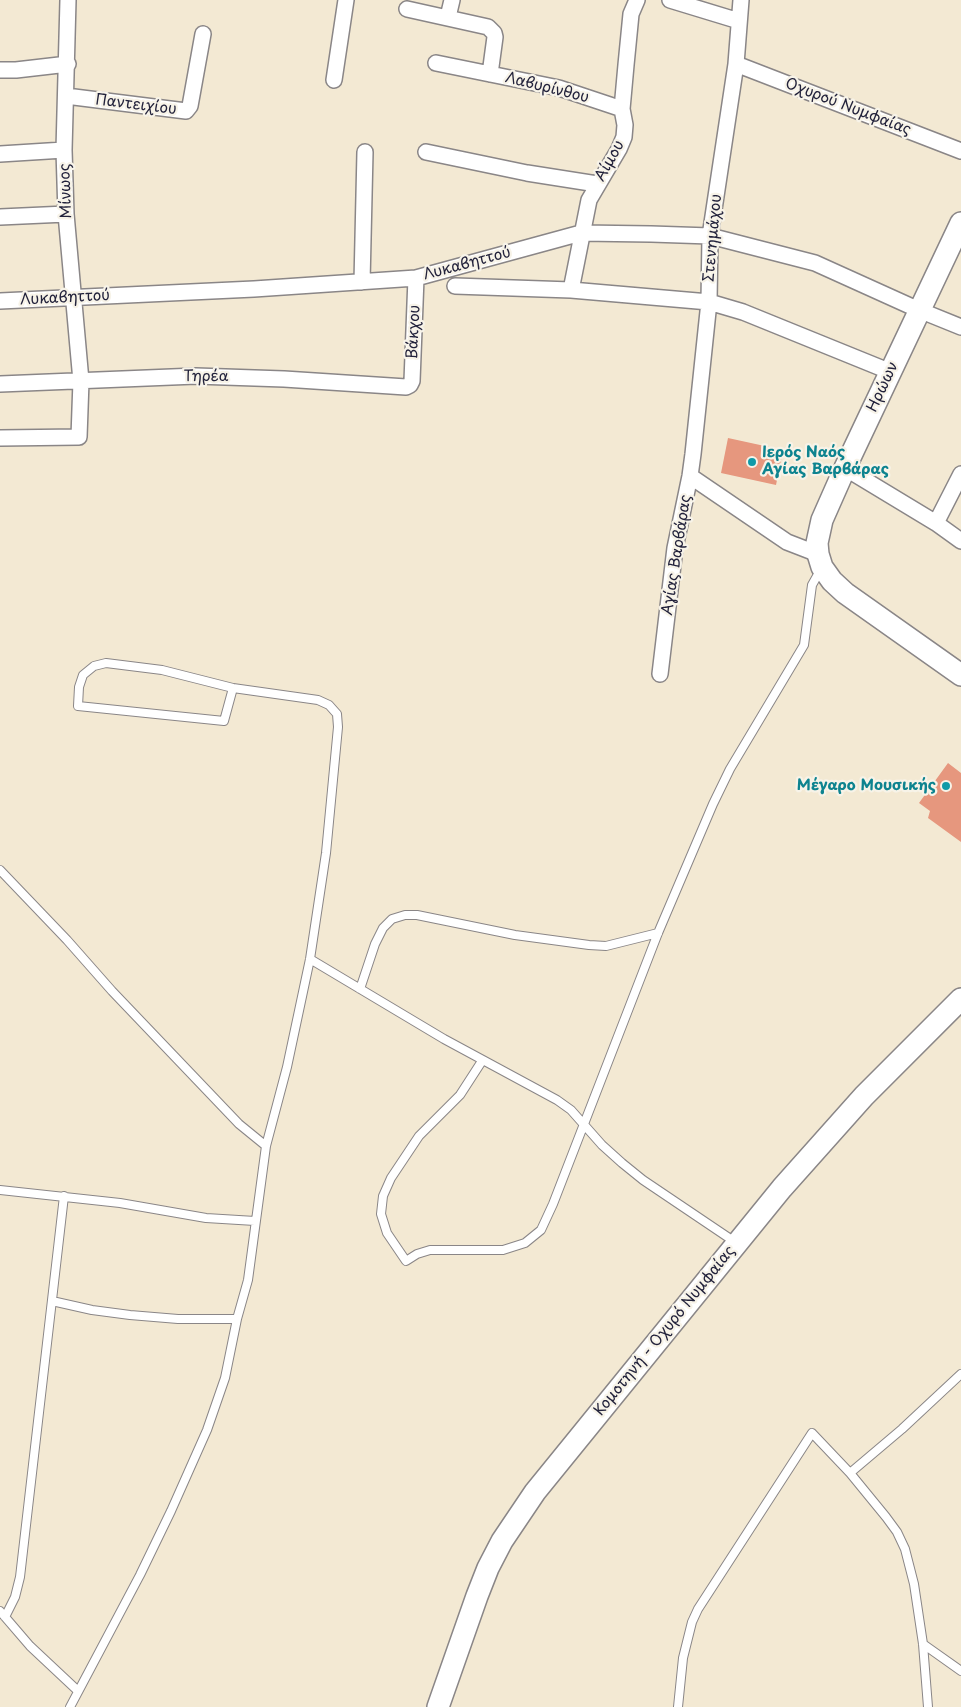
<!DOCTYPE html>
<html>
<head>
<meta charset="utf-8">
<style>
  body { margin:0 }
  canvas { display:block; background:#f3e9d3 }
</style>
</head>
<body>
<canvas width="961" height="1707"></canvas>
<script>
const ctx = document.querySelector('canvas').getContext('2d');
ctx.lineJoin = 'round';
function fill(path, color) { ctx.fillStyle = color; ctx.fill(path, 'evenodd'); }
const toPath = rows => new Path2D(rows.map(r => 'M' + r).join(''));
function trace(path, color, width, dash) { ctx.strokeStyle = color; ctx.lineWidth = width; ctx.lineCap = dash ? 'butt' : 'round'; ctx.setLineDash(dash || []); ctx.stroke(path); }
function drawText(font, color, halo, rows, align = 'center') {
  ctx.font = font + ' "Playpen Sans",sans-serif'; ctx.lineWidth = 4.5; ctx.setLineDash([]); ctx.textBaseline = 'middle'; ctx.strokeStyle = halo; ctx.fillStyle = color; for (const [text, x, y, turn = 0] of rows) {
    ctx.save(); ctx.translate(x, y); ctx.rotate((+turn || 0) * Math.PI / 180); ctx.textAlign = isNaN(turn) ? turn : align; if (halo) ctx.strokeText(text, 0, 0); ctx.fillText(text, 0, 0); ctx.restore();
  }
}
fill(toPath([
  [728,438,783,450,776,485,721,473],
  [948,763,961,773,961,842,928,818,930,811,919,803]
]), '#e6977e');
const service = toPath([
  [0,870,67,940,112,991,239,1124,266,1146],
  [310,959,444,1039,557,1100,571,1110,602,1145,622,1163,643,1180,735,1242],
  [360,989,375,944,383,928,392,919,405,915,417,915,515,935,589,945,606,946,658,933],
  [482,1061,460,1095,419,1136,391,1178,383,1196,381,1214,387,1233,406,1261,417,1254,430,1250,503,1250,525,1243,541,1230,553,1204,658,933,713,804,730,769,804,645,812,585,821,569],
  [0,1190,120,1203,206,1218,255,1221],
  [52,1301,92,1310,130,1315,178,1319,237,1319],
  [850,1473,902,1429,961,1374],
  [0,1611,30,1646,78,1691],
  [5,1617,15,1597,20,1577,64,1196],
  [923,1644,961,1671],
  [70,1707,140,1575,171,1511,207,1430,225,1378,237,1319,248,1280,266,1146,287,1067,310,959,326,853,338,727,337,714,329,705,318,700,233,688,162,670,106,663,94,666,83,675,79,687,78,706,224,721,233,688],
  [678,1707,683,1658,692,1622,698,1609,812,1433,850,1473,886,1517,897,1532,905,1549,914,1584,923,1644,928,1707]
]);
const minor = toPath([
  [670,0,739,21],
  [407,9,488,27,494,33,495,37,490,74],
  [448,17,452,0],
  [436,63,559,88,622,109],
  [736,64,961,151],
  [0,70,16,70,68,64],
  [334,80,346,0],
  [66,96,186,111,190,106,203,34],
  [426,152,527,173,597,184],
  [0,154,64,150],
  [0,217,66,214],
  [362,282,365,152],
  [455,286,571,290,709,302,743,312,891,372],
  [571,290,589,200,619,149,624,137,625,125,622,109,626,65,631,14,637,0],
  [0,301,254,289,416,278,581,233,651,234,710,236,815,263,919,310,961,327],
  [0,384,196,376,284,379,406,387,410,385,412,381,416,278],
  [0,438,79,437,81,381,66,214,64,150,68,0],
  [845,468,936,523,961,541],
  [690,476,787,542,818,554],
  [936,523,961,474],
  [660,674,675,548,690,476,693,454,709,302,710,236,736,64,741,0]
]);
const secondary = toPath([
  [961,223,845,468,822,520,817,543,818,554,822,567,832,581,845,593,961,675],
  [438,1707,477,1596,488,1568,502,1541,535,1492,782,1188,864,1096,961,999]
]);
trace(service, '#8a8687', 10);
trace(minor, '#8a8687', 18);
trace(secondary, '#8a8687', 24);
trace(service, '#fff', 8);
trace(minor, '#fff', 15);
trace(secondary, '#fff', 21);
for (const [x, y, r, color] of [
  [752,462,5,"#0f9aa8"],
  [946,786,5,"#0f9aa8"]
]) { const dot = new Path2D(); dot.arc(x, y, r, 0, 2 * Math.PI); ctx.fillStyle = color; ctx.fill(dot); trace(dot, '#f7f3e8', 2); }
drawText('15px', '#22223b', '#f7f3e8', [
  ["Λαβυρίνθου",547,88,14],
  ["Παντειχίου",136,105,7],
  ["Οχυρού Νυμφαίας",848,107,21],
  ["Αίμου",610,161,-61],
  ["Μίνωος",66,191,-92],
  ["Στενημάχου",713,238,-85],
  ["Λυκαβηττού",467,264,-15],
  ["Λυκαβηττού",65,298,-3],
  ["Βάκχου",414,332,-87],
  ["Τηρέα",206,377],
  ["Ηρώων",883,387,-65],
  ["Αγίας Βαρβάρας",677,555,-81],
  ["Κομοτηνή - Οχυρό Νυμφαίας",665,1331,-51]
]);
drawText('bold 15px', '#0d838f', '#f7f3e8', [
  ["Ιερός Ναός",762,453],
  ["Αγίας Βαρβάρας",762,470],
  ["Μέγαρο Μουσικής",936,786,"right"]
], 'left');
</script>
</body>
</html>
